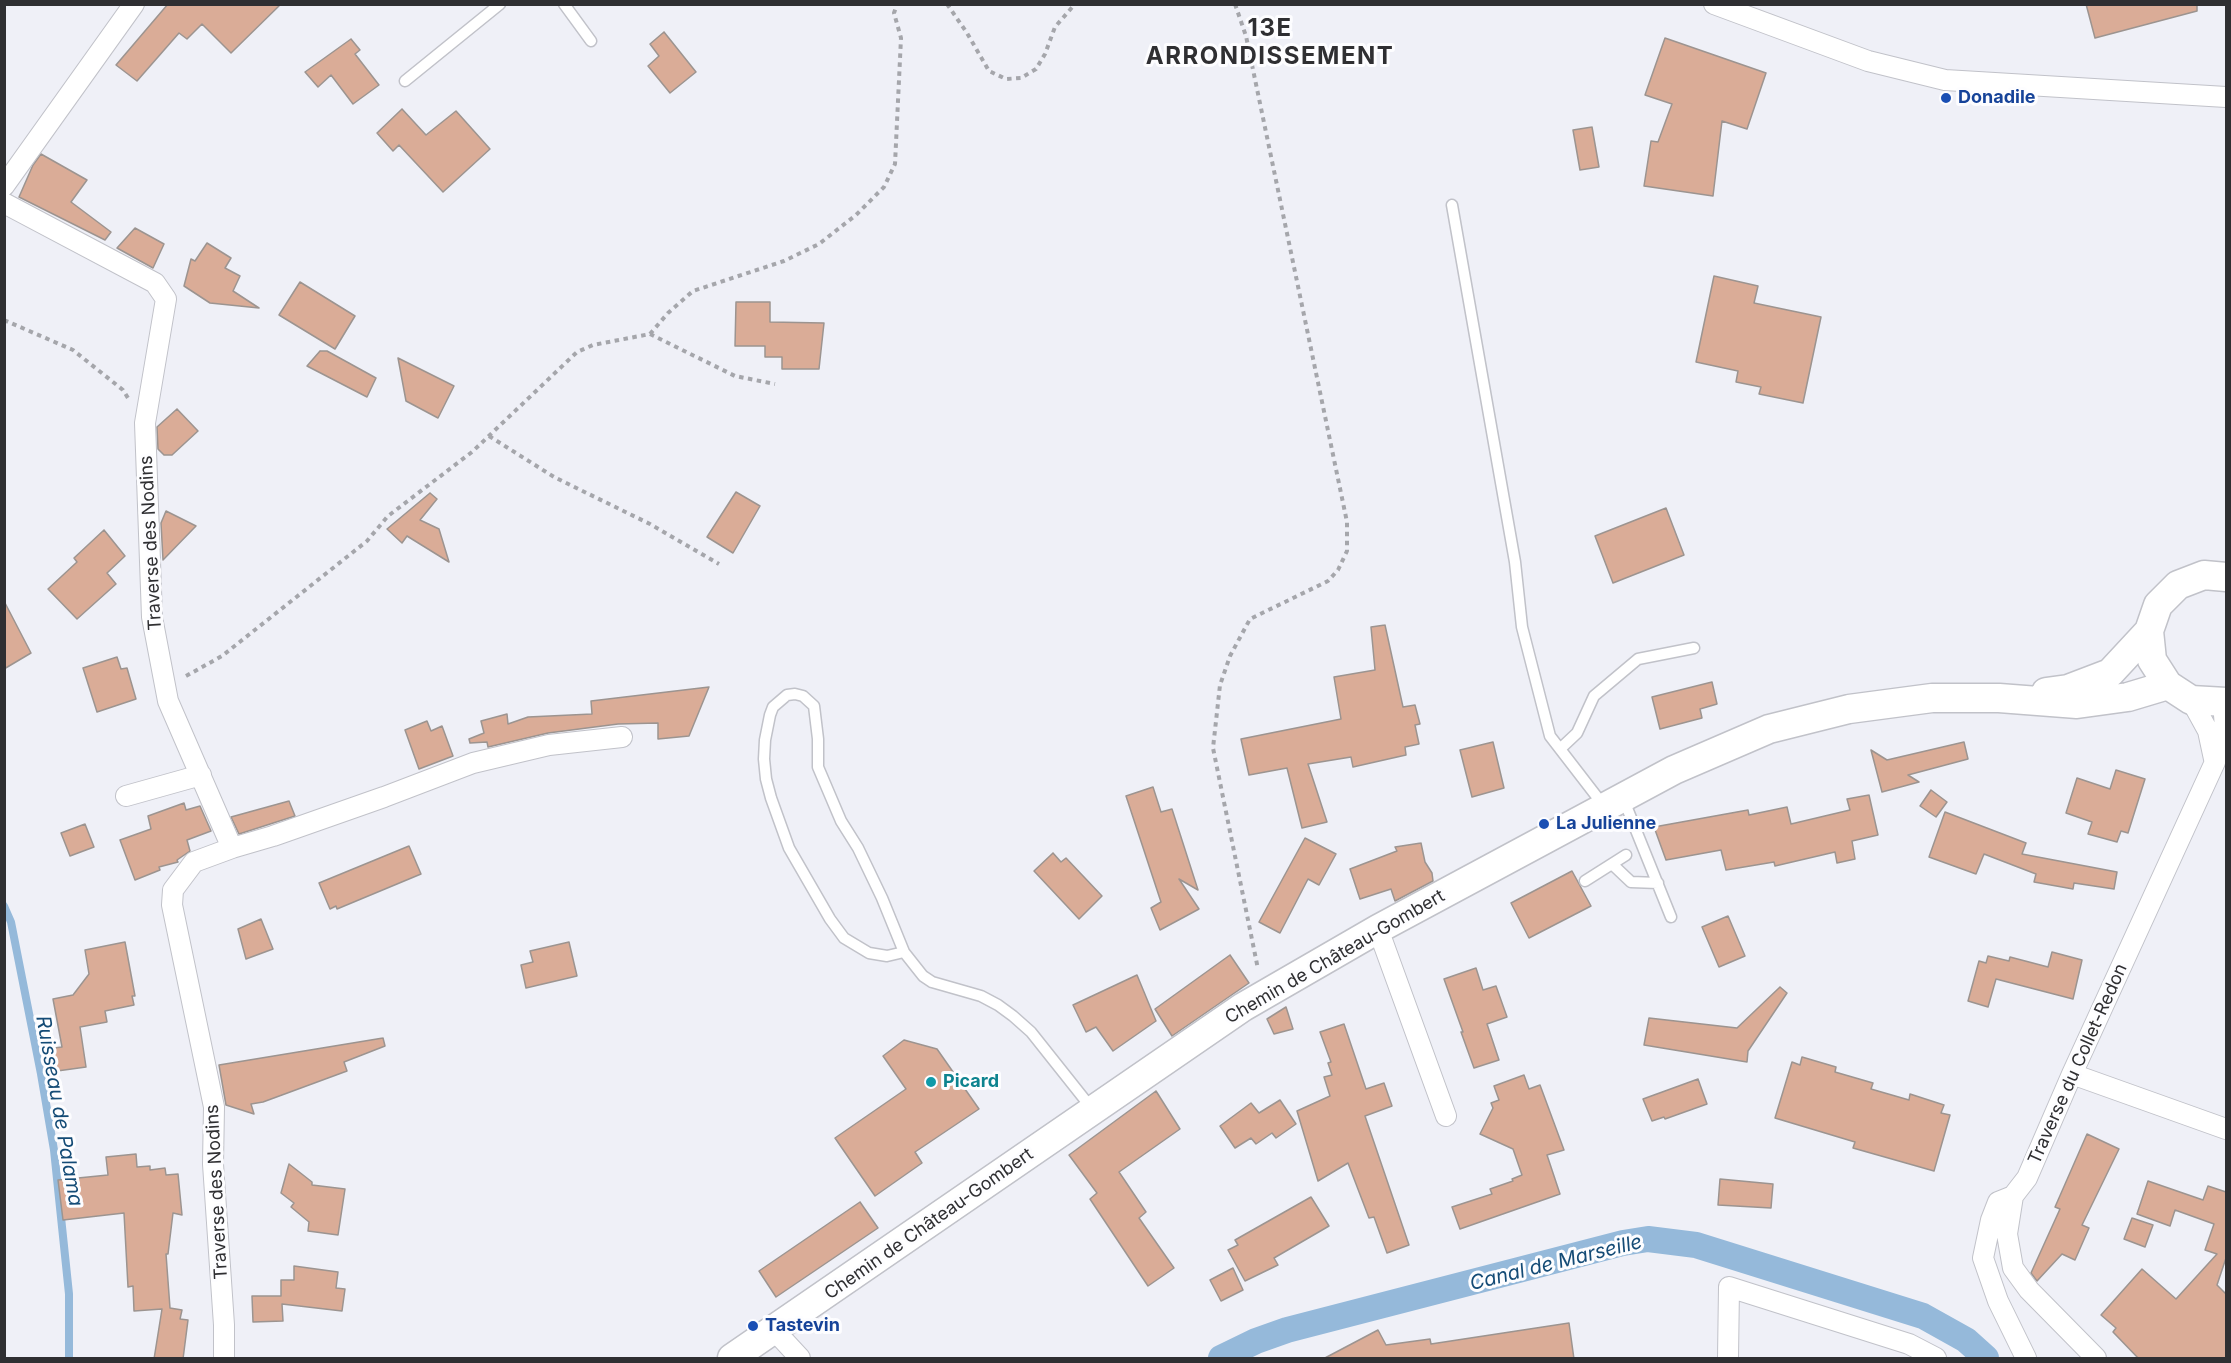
<!DOCTYPE html>
<html>
<head>
<meta charset="utf-8">
<style>
  body { margin:0 }
  #map { position:relative; width:2231px; height:1363px; overflow:hidden; background:#eff0f7; font-family:Inter,sans-serif }
  canvas { display:block }
  .frame { position:absolute; inset:0; border:6px solid #2f2f32; pointer-events:none }
</style>
</head>
<body>
<div id="map">
<canvas width="2231" height="1363"></canvas>
<div class="frame"></div>
</div>
<script>
const ctx = document.querySelector('canvas').getContext('2d');
ctx.lineJoin = 'round';
const toPath = rows => new Path2D(rows.map(r => 'M' + r).join(''));
function trace(path, color, width, dash) { ctx.strokeStyle = color; ctx.lineWidth = width; ctx.lineCap = dash ? 'butt' : 'round'; ctx.setLineDash(dash || []); ctx.stroke(path); }
function fill(path, color) { ctx.fillStyle = color; ctx.fill(path, 'evenodd'); }
function drawText(font, color, halo, rows, align = 'center') {
  ctx.font = font + ' Inter,sans-serif'; ctx.lineWidth = 6; ctx.setLineDash([]); ctx.textBaseline = 'middle'; ctx.strokeStyle = halo; ctx.fillStyle = color; for (const [text, x, y, turn = 0] of rows) {
    ctx.save(); ctx.translate(x, y); ctx.rotate((+turn || 0) * Math.PI / 180); ctx.textAlign = isNaN(turn) ? turn : align; if (halo) ctx.strokeText(text, 0, 0); ctx.fillText(text, 0, 0); ctx.restore();
  }
}
trace(toPath([
  [4,906,11,922,41,1074,54,1150,69,1294,69,1358]
]), '#95b9da', 8);
trace(toPath([
  [1221,1358,1256,1341,1287,1330,1623,1243,1648,1239,1696,1245,1923,1316,1966,1340,1986,1358]
]), '#95b9da', 26);
const building = toPath([
  [168,4,281,4,231,53,202,24,187,39,179,33,137,81,116,65,168,4],
  [2086,4,2197,4,2197,11,2095,38,2086,4],
  [664,32,696,72,670,93,648,66,659,56,650,44,664,32],
  [1665,38,1766,73,1747,129,1722,121,1713,196,1644,186,1651,141,1658,142,1672,104,1645,95,1665,38],
  [351,39,360,50,355,54,379,85,353,104,331,75,318,87,305,72,351,39],
  [402,109,426,135,456,111,490,149,443,192,399,145,393,151,377,133,402,109],
  [1592,127,1599,167,1580,170,1573,130,1592,127],
  [41,154,87,180,71,202,111,232,105,240,19,197,33,165,41,154],
  [135,228,164,244,153,268,117,248,135,228],
  [207,243,231,258,225,268,240,276,233,291,259,308,210,303,184,286,191,259,195,261,207,243],
  [1714,276,1758,286,1754,303,1821,317,1803,403,1759,394,1761,387,1736,382,1738,371,1696,362,1714,276],
  [300,282,355,316,335,349,279,315,300,282],
  [736,302,770,302,770,322,824,323,819,369,782,369,782,357,765,357,765,346,735,346,736,302],
  [320,351,327,351,376,378,367,397,307,366,320,351],
  [398,358,454,386,438,418,406,401,398,358],
  [177,409,198,431,172,455,164,455,158,449,157,427,177,409],
  [736,492,760,506,733,553,707,537,736,492],
  [430,493,437,499,420,520,439,529,449,562,407,536,402,543,387,529,430,493],
  [1666,508,1684,555,1613,583,1595,536,1666,508],
  [166,511,196,526,163,560,161,523,166,511],
  [104,530,125,556,107,573,116,584,77,619,48,589,77,562,74,558,104,530],
  [4,601,31,653,4,669,4,601],
  [1385,625,1403,707,1415,705,1420,724,1415,725,1419,744,1405,747,1406,755,1353,767,1351,757,1308,764,1327,822,1302,828,1287,768,1249,775,1241,739,1341,719,1334,677,1375,670,1371,627,1385,625],
  [117,657,121,669,127,668,136,699,97,712,83,668,117,657],
  [1712,682,1717,704,1700,709,1702,718,1660,729,1652,697,1712,682],
  [709,687,689,736,658,739,658,723,618,724,548,733,488,747,487,742,470,743,469,739,484,733,481,721,507,714,508,724,528,717,592,714,591,701,709,687],
  [427,721,431,731,442,726,453,756,419,769,405,730,427,721],
  [1493,742,1504,788,1472,797,1460,750,1493,742],
  [1964,742,1968,759,1908,775,1919,782,1882,792,1871,750,1887,760,1964,742],
  [2116,770,2145,779,2128,833,2121,831,2117,842,2088,834,2092,822,2066,813,2077,778,2110,789,2116,770],
  [1153,787,1161,812,1172,809,1198,890,1179,879,1199,909,1160,930,1151,908,1161,902,1126,796,1153,787],
  [1931,790,1947,802,1936,817,1920,806,1931,790],
  [1869,795,1878,835,1852,841,1855,859,1837,863,1835,852,1775,866,1774,862,1726,870,1721,850,1666,860,1654,827,1748,810,1749,815,1787,807,1791,824,1850,810,1847,799,1869,795],
  [289,801,295,816,239,834,231,817,289,801],
  [184,803,186,810,200,806,211,831,187,840,190,851,177,860,178,862,159,867,160,870,135,880,120,840,151,829,148,816,184,803],
  [1945,812,2026,843,2022,854,2117,872,2114,889,2074,883,2073,889,2034,882,2036,874,1984,854,1976,874,1929,857,1945,812],
  [85,824,94,847,70,856,61,833,85,824],
  [1305,838,1336,854,1319,885,1308,879,1280,933,1259,922,1305,838],
  [1421,843,1425,862,1432,873,1433,881,1395,901,1391,889,1360,899,1350,869,1397,851,1395,847,1421,843],
  [409,846,421,874,337,909,336,906,330,909,319,883,409,846],
  [1053,853,1061,862,1066,858,1102,896,1079,919,1034,871,1053,853],
  [1572,871,1591,906,1529,938,1511,903,1572,871],
  [1728,916,1745,956,1719,967,1702,927,1728,916],
  [261,919,273,949,246,959,238,929,261,919],
  [125,942,135,996,132,996,134,1005,105,1011,107,1022,80,1027,86,1067,50,1072,46,1049,62,1047,53,999,73,995,89,974,85,950,125,942],
  [569,942,577,976,526,988,521,965,533,962,530,951,569,942],
  [2052,952,2082,960,2073,999,1996,979,1988,1007,1968,1001,1979,961,1986,963,1988,956,2009,961,2010,957,2048,967,2052,952],
  [1230,955,1249,983,1172,1036,1155,1009,1230,955],
  [1476,968,1483,990,1496,986,1507,1017,1487,1024,1499,1060,1474,1068,1461,1032,1463,1032,1444,979,1476,968],
  [1137,975,1156,1021,1113,1051,1096,1027,1086,1032,1073,1005,1137,975],
  [1780,987,1787,993,1748,1051,1747,1062,1644,1045,1649,1018,1737,1028,1780,987],
  [1286,1007,1293,1029,1274,1034,1267,1019,1286,1007],
  [1344,1024,1366,1089,1384,1083,1392,1106,1365,1116,1409,1245,1387,1253,1374,1217,1369,1218,1348,1163,1318,1181,1297,1111,1330,1096,1324,1077,1332,1075,1328,1063,1331,1062,1320,1032,1344,1024],
  [383,1038,385,1046,344,1062,347,1071,263,1102,251,1104,254,1114,226,1105,219,1065,383,1038],
  [904,1040,937,1049,979,1109,915,1152,922,1163,875,1196,835,1138,906,1089,883,1056,904,1040],
  [1802,1057,1836,1067,1835,1072,1873,1083,1871,1089,1909,1100,1910,1094,1944,1105,1941,1113,1950,1115,1934,1171,1853,1148,1855,1142,1775,1118,1792,1062,1800,1065,1802,1057],
  [1524,1075,1529,1089,1540,1085,1564,1150,1547,1155,1560,1194,1460,1229,1452,1207,1492,1194,1490,1189,1513,1181,1512,1179,1522,1175,1513,1149,1480,1134,1493,1108,1491,1103,1499,1100,1494,1086,1524,1075],
  [1698,1079,1707,1104,1665,1119,1664,1117,1652,1121,1643,1099,1698,1079],
  [1156,1091,1180,1129,1119,1172,1146,1212,1139,1218,1174,1268,1148,1286,1090,1199,1097,1193,1069,1155,1156,1091],
  [1280,1100,1296,1124,1276,1138,1272,1133,1256,1144,1251,1138,1235,1148,1220,1126,1251,1103,1259,1113,1280,1100],
  [2087,1134,2119,1149,2082,1225,2089,1228,2075,1260,2062,1254,2037,1281,2031,1273,2060,1209,2055,1207,2087,1134],
  [136,1154,137,1167,150,1166,150,1170,165,1168,166,1175,178,1174,182,1215,173,1213,168,1254,166,1254,170,1308,182,1310,180,1319,188,1320,183,1359,154,1359,162,1309,134,1311,133,1286,128,1287,124,1213,63,1220,58,1180,108,1175,106,1157,136,1154],
  [289,1164,312,1182,312,1185,345,1189,338,1235,308,1231,309,1222,291,1207,294,1203,281,1193,289,1164],
  [1720,1179,1773,1184,1771,1208,1718,1205,1720,1179],
  [2148,1181,2203,1200,2208,1186,2226,1192,2226,1258,2217,1285,2226,1294,2226,1359,2139,1359,2113,1332,2116,1328,2101,1315,2142,1269,2176,1299,2217,1254,2205,1250,2214,1224,2175,1210,2170,1226,2137,1214,2148,1181],
  [1311,1197,1329,1226,1274,1258,1278,1265,1245,1281,1228,1250,1238,1245,1235,1240,1311,1197],
  [860,1202,878,1228,776,1297,759,1271,860,1202],
  [2132,1218,2153,1225,2145,1247,2124,1239,2132,1218],
  [294,1266,338,1272,336,1288,345,1289,342,1311,282,1304,283,1321,253,1322,252,1296,281,1296,281,1280,294,1280,294,1266],
  [1233,1268,1243,1290,1221,1301,1210,1280,1233,1268],
  [1569,1323,1574,1359,1323,1359,1378,1330,1386,1345,1430,1339,1431,1344,1569,1323]
]);
fill(building, '#daac97');
trace(building, '#9c9490', 1.5);
const lane = toPath([
  [564,4,591,41],
  [405,81,500,4],
  [1452,205,1515,562,1522,627,1550,736,1604,806],
  [1560,749,1577,733,1594,696,1638,659,1694,648],
  [1623,798,1671,917],
  [1612,864,1631,882,1658,883],
  [1585,881,1626,855],
  [904,952,887,956,869,953,844,938,830,919,789,848,771,798,766,779,764,759,765,740,770,715,773,707,787,695,795,694,803,696,814,706,818,739,818,767,841,821,858,848,882,898,904,952,923,976,932,982,981,996,998,1005,1013,1016,1031,1032,1093,1110]
]);
const street = toPath([
  [1714,4,1868,61,1945,80,2226,97],
  [4,186,134,4],
  [4,203,155,283,166,299,145,423,152,617,168,701,232,848,194,862,173,890,172,905,214,1107,213,1164,224,1325,224,1358],
  [2191,700,2208,731,2214,759],
  [126,796,201,775],
  [232,848,273,836,384,797,473,763,549,745,622,737],
  [1378,929,1446,1116],
  [2072,1074,2226,1129],
  [2013,1196,2007,1234,2013,1268,2029,1290,2096,1358],
  [774,1330,800,1358],
  [1728,1358,1729,1287,1909,1344,1936,1358],
  [2026,1358,1998,1301,1983,1258,1991,1220,1998,1202,2013,1196,2027,1178,2072,1074,2215,762,2225,727,2223,703]
]);
const secondary = toPath([
  [2226,577,2204,575,2178,585,2158,605,2149,631,2152,660,2168,685,2191,700,2226,702],
  [2046,692,2068,689,2110,673,2149,631],
  [732,1358,1243,1007,1378,929,1674,770,1769,729,1849,709,1932,698,1999,698,2077,704,2128,697,2168,685]
]);
trace(lane, '#c1c2c9', 13);
trace(street, '#c1c2c9', 22);
trace(secondary, '#c1c2c9', 31);
trace(toPath([
  [947,4,967,33,989,71,1006,79,1021,78,1036,69,1045,54,1055,27,1075,4],
  [1235,4,1246,36,1347,522,1347,551,1338,570,1328,581,1250,619,1230,656,1220,685,1213,748,1258,969],
  [4,320,73,350,123,390,128,398],
  [650,334,668,313,693,291,784,261,819,244,856,215,884,187,895,164,901,38,894,13,897,4],
  [489,436,554,477,650,524,719,564],
  [186,676,222,656,367,541,388,516,472,452,577,352,593,345,650,334,735,376,775,384]
]), '#a5a6ab', 4, [4.5, 4.5]);
trace(lane, '#fff', 10);
trace(street, '#fff', 20);
trace(secondary, '#fff', 28);
for (const [x, y, r, color] of [
  [1946,98,6,"#1a4fb4"],
  [1544,824,6,"#1a4fb4"],
  [931,1082,6,"#0f9aa8"],
  [753,1326,6,"#1a4fb4"]
]) { const dot = new Path2D(); dot.arc(x, y, r, 0, 2 * Math.PI); ctx.fillStyle = color; ctx.fill(dot); trace(dot, '#fdfdff', 2); }
drawText('bold 18px', '#164399', '#fdfdff', [
  ["Donadile",1958,98],
  ["La Julienne",1556,824],
  ["Tastevin",765,1326]
], 'left');
drawText('18px', '#2f2f32', '#fdfdff', [
  ["Traverse des Nodins",151,543,-93],
  ["Chemin de Château-Gombert",1335,957,-30],
  ["Traverse du Collet-Redon",2078,1064,-66],
  ["Traverse des Nodins",217,1192,-93],
  ["Chemin de Château-Gombert",929,1224,-35]
]);
drawText('bold 18px', '#0d838f', '#fdfdff', [
  ["Picard",943,1082]
], 'left');
drawText('italic 20px', '#144b76', '#fdfdff', [
  ["Ruisseau de Palama",59,1111,80],
  ["Canal de Marseille",1556,1263,-14]
]);
ctx.letterSpacing = '1.5px';
drawText('bold 24px', '#2f2f32', '#fdfdff', [
  ["13E",1270,29],
  ["ARRONDISSEMENT",1270,57]
]);
ctx.letterSpacing = '0px';
</script>
</body>
</html>
